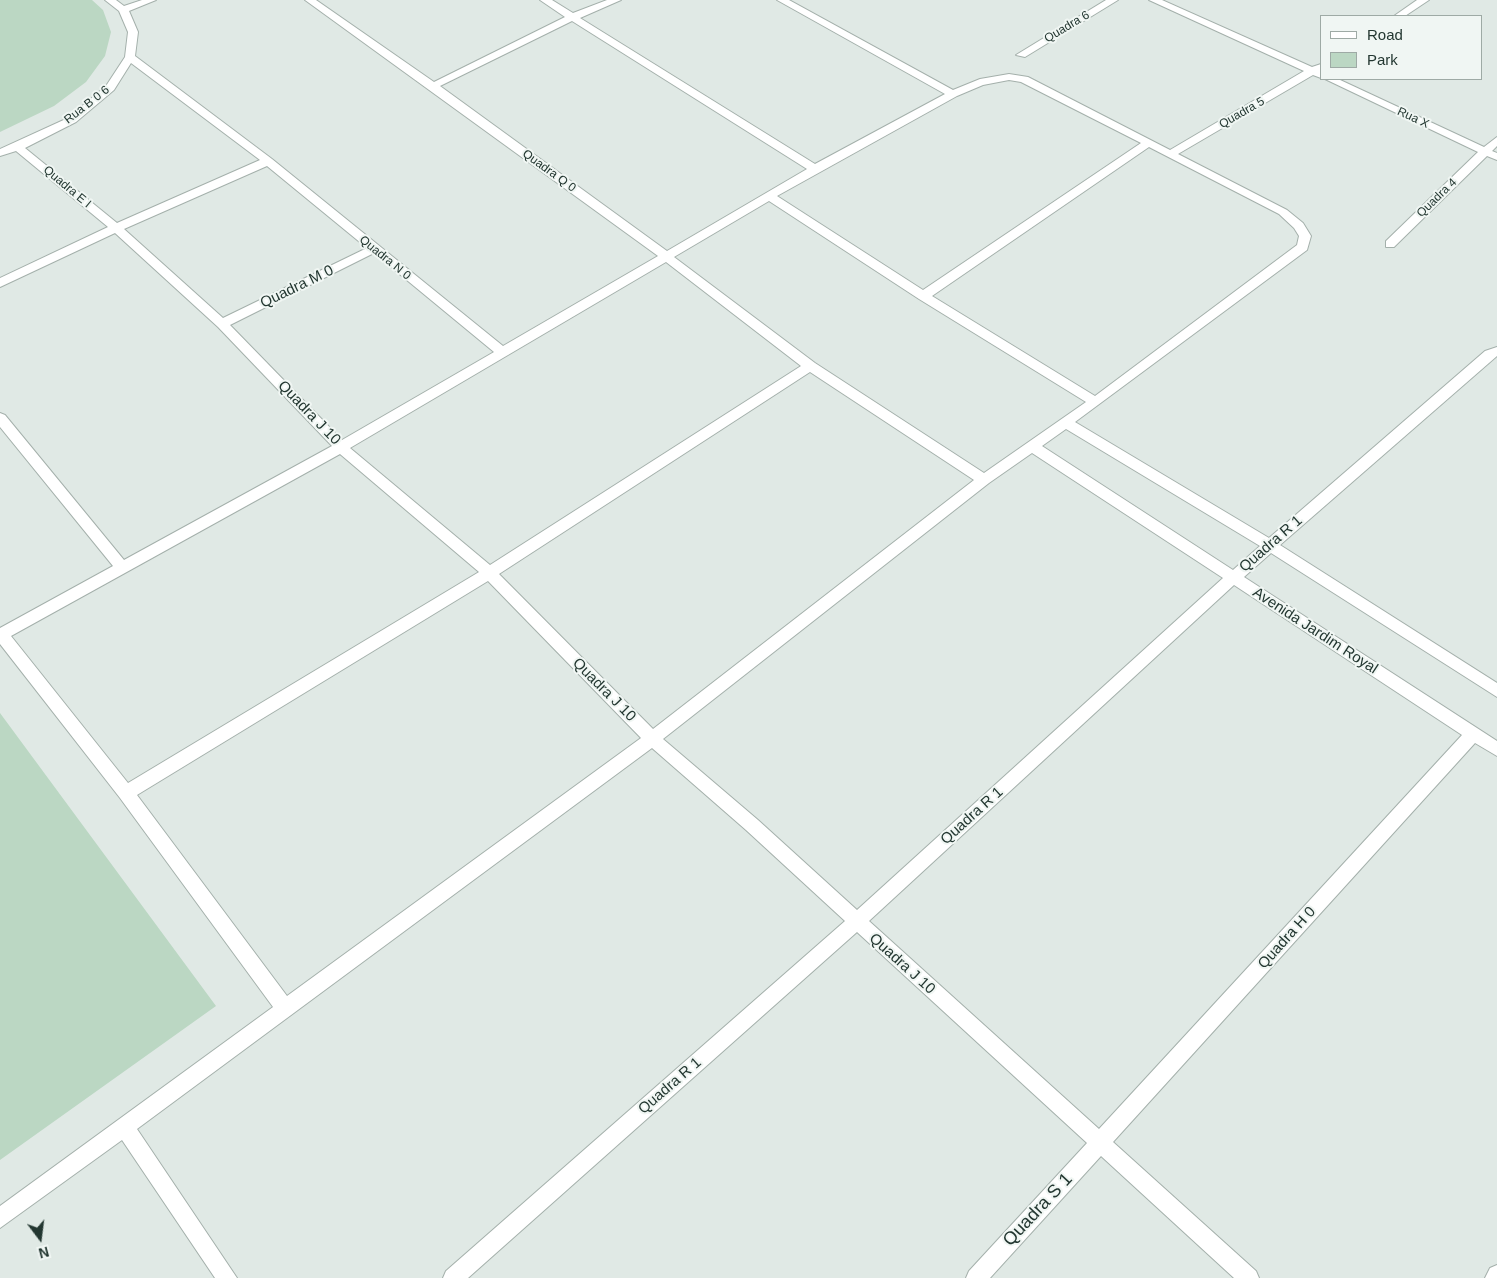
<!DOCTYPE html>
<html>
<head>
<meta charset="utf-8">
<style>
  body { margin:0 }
  #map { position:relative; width:1497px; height:1278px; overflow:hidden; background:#e0e9e5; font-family:Arial,sans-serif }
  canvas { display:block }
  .legend { position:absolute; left:1320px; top:15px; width:162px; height:65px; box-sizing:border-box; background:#f0f6f3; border:1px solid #9eaaa5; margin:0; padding:6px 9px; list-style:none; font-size:15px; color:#233731 }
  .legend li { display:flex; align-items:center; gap:10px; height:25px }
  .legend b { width:25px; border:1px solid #9eaaa5 }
  .north { position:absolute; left:15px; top:1213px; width:50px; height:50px; -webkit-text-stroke:4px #f0f6f3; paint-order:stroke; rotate:165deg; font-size:14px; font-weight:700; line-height:20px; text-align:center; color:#233731 }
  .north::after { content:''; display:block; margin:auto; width:18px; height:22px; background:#233731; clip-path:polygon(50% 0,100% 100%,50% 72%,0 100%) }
</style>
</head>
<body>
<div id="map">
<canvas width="1497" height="1278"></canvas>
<ul class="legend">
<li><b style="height:6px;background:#fff"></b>Road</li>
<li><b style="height:14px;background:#bbd7c3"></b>Park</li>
</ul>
<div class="north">N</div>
</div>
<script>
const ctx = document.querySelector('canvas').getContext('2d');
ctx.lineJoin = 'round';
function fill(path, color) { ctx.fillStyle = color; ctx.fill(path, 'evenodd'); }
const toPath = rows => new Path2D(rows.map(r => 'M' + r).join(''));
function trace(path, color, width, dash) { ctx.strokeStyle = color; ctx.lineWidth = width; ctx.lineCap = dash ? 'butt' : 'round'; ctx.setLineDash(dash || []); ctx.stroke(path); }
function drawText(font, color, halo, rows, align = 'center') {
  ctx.font = font + ' Arial,sans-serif'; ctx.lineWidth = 4; ctx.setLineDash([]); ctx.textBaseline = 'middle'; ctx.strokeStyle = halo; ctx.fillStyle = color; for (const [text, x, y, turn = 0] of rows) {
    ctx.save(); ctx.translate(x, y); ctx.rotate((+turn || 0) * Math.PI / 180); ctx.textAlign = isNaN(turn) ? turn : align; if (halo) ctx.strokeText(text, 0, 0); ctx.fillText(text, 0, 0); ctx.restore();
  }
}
fill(toPath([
  [0,0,92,0,103,10,111,32,105,56,86,82,54,106,0,132],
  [0,713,216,1006,0,1160]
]), '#bbd7c3');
const minor = toPath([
  [105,0,116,0,124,6,142,0,156,0,129,11,138,32,135,56,272,159,503,346,658,256,305,0,316,0,434,82,565,17,540,0,552,0,573,13,607,0,621,0,580,18,815,164,945,94,777,0,789,0,953,90,980,79,1009,74,1028,77,1170,150,1304,71,1149,0,1162,0,1312,67,1321,64,1321,78,1313,75,1178,154,1287,210,1303,223,1311,236,1307,250,1075,422,1269,538,1485,351,1497,347,1497,356,1280,545,1497,683,1497,697,1271,553,1244,577,1497,741,1497,756,1475,743,1113,1142,1256,1271,1259,1278,1234,1278,1101,1156,990,1278,966,1278,969,1271,1087,1143,857,932,468,1278,443,1278,446,1271,845,921,746,830,652,748,137,1129,237,1278,215,1278,122,1140,0,1228,0,1206,273,1007,120,798,0,644,0,628,113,566,0,427,0,413,5,415,124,560,332,446,218,327,115,233,0,287,0,278,108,227,16,151,0,156,0,149,68,118,106,86,125,57,128,32,119,11,105,0],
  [572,21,807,169,667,251,440,86,572,21],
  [131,63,260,160,117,223,25,148,76,122,114,90,131,63],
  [1009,80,1021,82,1141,143,923,290,777,196,957,96,983,85,1009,80],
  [1149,147,1279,214,1294,228,1299,236,1297,245,1095,396,932,296,1149,147],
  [267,166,367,248,223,318,124,229,267,166],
  [769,201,919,299,1086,402,984,473,815,363,674,257,769,201],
  [374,253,494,352,342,440,230,325,374,253],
  [666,262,801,366,490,565,350,448,666,262],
  [810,372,974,480,653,729,499,574,810,372],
  [1066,429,1260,546,1233,570,1042,446,1066,429],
  [1032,453,1223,578,857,910,758,820,663,739,989,483,1032,453],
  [340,454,479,572,128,783,11,636,340,454],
  [488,581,641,738,287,996,137,795,488,581],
  [1234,585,1462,735,1099,1129,869,921,1234,585],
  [1106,0,1118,0,1025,57,1016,55,1106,0],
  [1417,0,1429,0,1405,16,1394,16,1417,0],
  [1325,79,1338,79,1484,147,1497,137,1497,146,1492,151,1497,153,1497,160,1487,156,1394,247,1386,247,1386,241,1478,152,1325,79],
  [1497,1265,1497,1278,1485,1278,1490,1268,1497,1265]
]);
trace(minor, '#a4b0ab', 2);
fill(minor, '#fff');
drawText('12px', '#233731', '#f0f6f3', [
  ["Quadra 6",1067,27,-31],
  ["Rua B 0 6",87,105,-38],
  ["Quadra 5",1242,113,-30],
  ["Rua X",1413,118,25],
  ["Quadra Q 0",549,171,36],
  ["Quadra E I",67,187,40],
  ["Quadra 4",1437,198,-44],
  ["Quadra N 0",385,258,39]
]);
drawText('15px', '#233731', '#f0f6f3', [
  ["Quadra M 0",297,287,-26],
  ["Quadra J 10",309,413,46],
  ["Quadra R 1",1271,544,-41],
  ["Avenida Jardim Royal",1315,631,33],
  ["Quadra J 10",604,690,45],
  ["Quadra R 1",972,816,-42],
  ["Quadra H 0",1287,938,-48],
  ["Quadra J 10",902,964,42],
  ["Quadra R 1",670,1086,-41]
]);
drawText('18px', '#233731', '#f0f6f3', [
  ["Quadra S 1",1038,1210,-47]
]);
</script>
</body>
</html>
